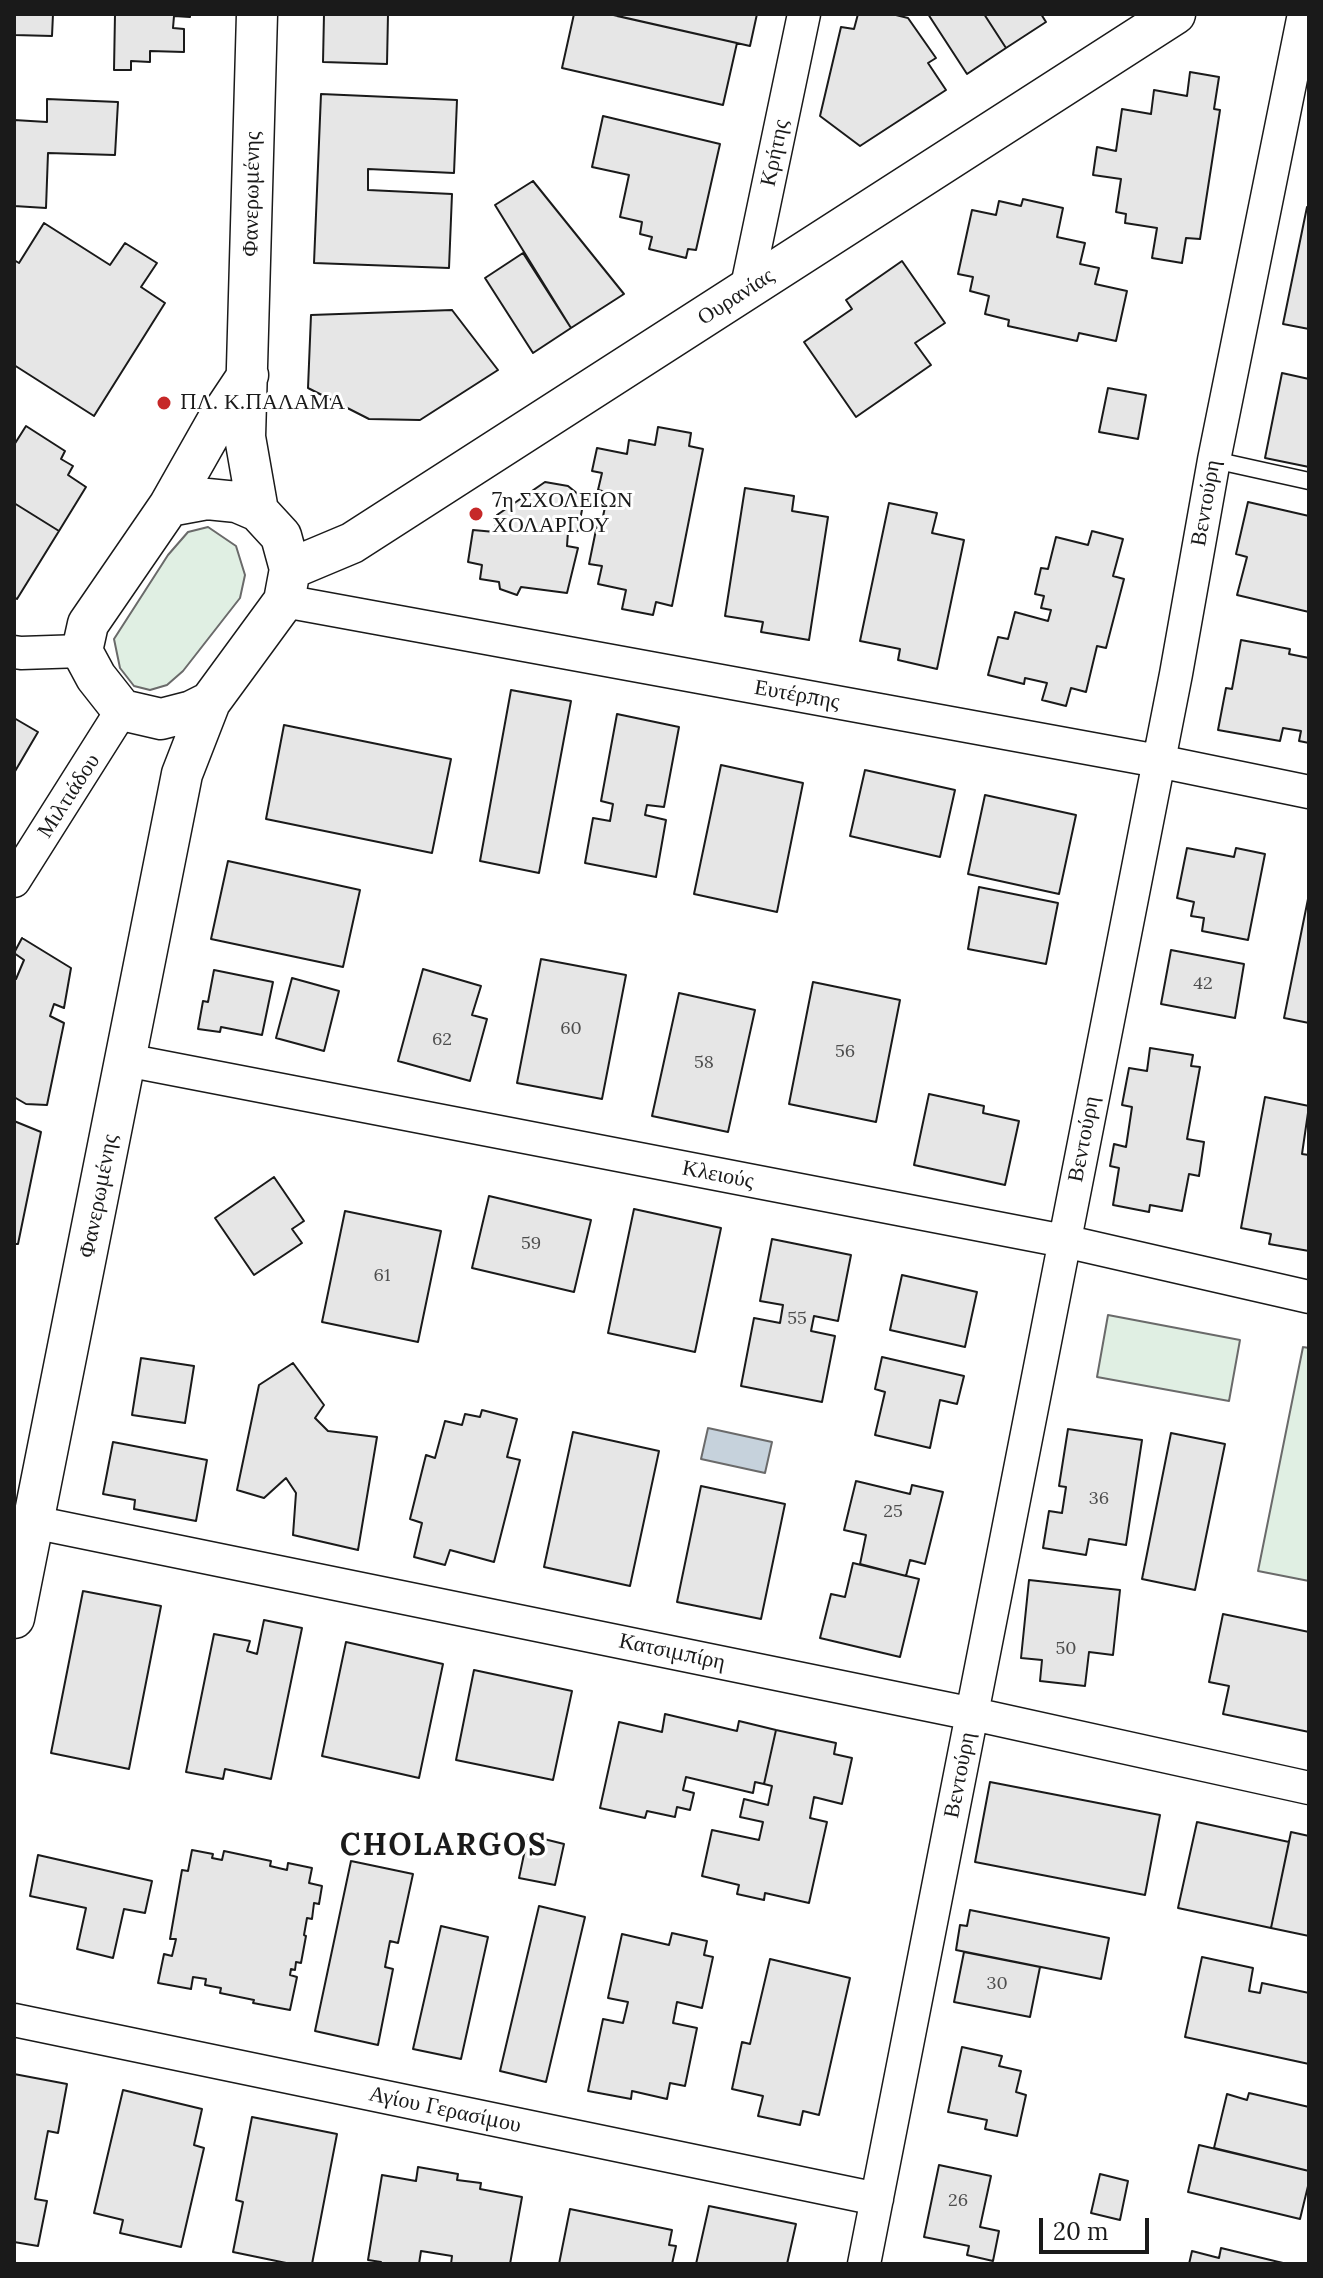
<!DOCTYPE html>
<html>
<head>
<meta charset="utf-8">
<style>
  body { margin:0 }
  #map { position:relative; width:1323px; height:2278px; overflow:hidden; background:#fff; font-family:Lora,serif }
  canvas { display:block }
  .frame { position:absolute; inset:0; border:16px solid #1a1a1a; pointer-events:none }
  .scale { position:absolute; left:1039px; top:2218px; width:110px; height:36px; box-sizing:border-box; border:4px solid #1a1a1a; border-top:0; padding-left:10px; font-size:24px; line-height:28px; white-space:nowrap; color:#1a1a1a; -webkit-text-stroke:6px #fff; paint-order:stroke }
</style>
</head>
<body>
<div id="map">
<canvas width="1323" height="2278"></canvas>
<div class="frame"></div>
<div class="scale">20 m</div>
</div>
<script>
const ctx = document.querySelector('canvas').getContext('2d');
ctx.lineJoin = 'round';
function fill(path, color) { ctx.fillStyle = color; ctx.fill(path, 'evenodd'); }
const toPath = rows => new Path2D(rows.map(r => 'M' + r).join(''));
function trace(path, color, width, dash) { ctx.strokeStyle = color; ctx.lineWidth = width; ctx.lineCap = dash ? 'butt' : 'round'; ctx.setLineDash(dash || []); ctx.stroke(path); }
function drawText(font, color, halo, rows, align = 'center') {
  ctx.font = font + ' Lora,serif'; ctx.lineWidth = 6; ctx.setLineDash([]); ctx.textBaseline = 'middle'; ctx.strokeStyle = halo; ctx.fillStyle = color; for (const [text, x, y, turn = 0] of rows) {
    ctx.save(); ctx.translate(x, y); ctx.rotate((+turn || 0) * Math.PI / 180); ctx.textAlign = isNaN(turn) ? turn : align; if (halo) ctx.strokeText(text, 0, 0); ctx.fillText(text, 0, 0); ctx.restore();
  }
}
const green = toPath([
  [208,527,236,546,245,575,240,598,183,671,167,685,150,690,134,686,120,668,114,639,168,555,188,532,208,527],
  [1108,1315,1240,1340,1229,1401,1097,1377,1108,1315],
  [1303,1347,1309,1348,1309,1581,1258,1571,1303,1347]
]);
fill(green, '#e0efe3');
trace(green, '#6a6a6a', 2);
const water = toPath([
  [708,1428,772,1442,765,1473,701,1459,708,1428]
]);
fill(water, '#c6d2dc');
trace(water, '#6a6a6a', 2);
const building = toPath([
  [14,14,53,14,52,36,14,35,14,14],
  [115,14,190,14,190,17,174,16,173,28,184,29,184,52,150,51,150,62,131,61,131,70,114,70,115,14],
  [324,14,388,14,387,64,323,62,324,14],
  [574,14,609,14,737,43,723,105,562,68,574,14],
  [618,14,757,14,750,46,617,16,618,14],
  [858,14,892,14,908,18,936,58,928,63,946,90,860,146,820,116,841,27,854,29,858,14],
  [928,14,984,14,1006,48,967,74,928,14],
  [984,14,1041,14,1046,22,1006,48,984,14],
  [1190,72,1219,77,1214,109,1220,110,1200,239,1186,238,1182,263,1152,258,1157,228,1125,223,1126,214,1116,212,1121,179,1093,175,1097,147,1116,151,1122,109,1151,114,1154,90,1187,96,1190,72],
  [321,94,457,100,454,173,368,169,368,190,452,194,449,268,314,263,321,94],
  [47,99,118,102,115,155,48,153,46,208,14,206,14,120,47,122,47,99],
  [603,116,720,144,696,250,688,249,686,258,649,249,652,237,640,234,642,222,620,217,629,175,592,167,603,116],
  [533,181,624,294,571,328,495,205,533,181],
  [1023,199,1063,208,1057,237,1085,243,1080,264,1099,268,1095,284,1127,291,1116,341,1079,333,1077,341,1008,326,1009,320,985,314,989,296,970,291,973,277,958,274,972,210,996,215,999,201,1021,206,1023,199],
  [1307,207,1309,208,1309,329,1283,324,1307,207],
  [44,223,110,265,125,243,157,263,141,287,165,303,94,416,14,365,14,260,19,263,44,223],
  [523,253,571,328,533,353,485,278,523,253],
  [902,261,945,323,915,343,931,365,856,417,804,342,852,309,846,300,902,261],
  [452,310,498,370,420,420,369,419,308,388,311,315,452,310],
  [1282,373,1309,379,1309,467,1265,458,1282,373],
  [1108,388,1146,395,1138,439,1099,432,1108,388],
  [26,426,65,451,61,459,73,466,68,475,86,487,59,531,14,503,14,445,26,426],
  [658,427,691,433,689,446,703,449,672,606,656,602,653,615,622,609,626,590,598,584,602,566,589,564,597,525,601,526,605,507,612,509,615,494,598,490,602,473,592,471,597,448,627,454,629,440,655,445,658,427],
  [545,482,568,486,584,499,578,531,568,532,567,546,578,548,567,593,521,587,517,595,500,589,499,582,480,579,482,565,468,562,473,530,495,532,497,515,545,482],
  [745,488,794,496,792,511,828,517,809,640,761,632,763,622,725,616,745,488],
  [1248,502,1309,516,1309,612,1237,595,1247,557,1236,554,1248,502],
  [14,503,59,531,17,599,14,597,14,503],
  [889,503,937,513,932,533,964,540,937,669,898,660,900,649,860,641,889,503],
  [1092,531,1123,539,1113,576,1124,579,1106,648,1097,646,1086,692,1071,688,1066,706,1042,700,1047,683,1025,678,1024,684,988,675,998,637,1008,639,1015,612,1048,621,1051,610,1041,608,1044,596,1035,594,1041,568,1048,569,1056,537,1088,545,1092,531],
  [1241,640,1290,649,1289,654,1309,658,1309,743,1299,741,1301,731,1283,728,1280,741,1218,730,1226,688,1232,689,1241,640],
  [511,690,571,701,539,873,480,861,511,690],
  [617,714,679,727,664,807,647,805,645,815,666,820,656,877,585,863,593,818,610,821,613,804,601,801,617,714],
  [14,718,38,732,14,773,14,718],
  [284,725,451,759,432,853,266,819,284,725],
  [721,765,803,783,777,912,694,894,721,765],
  [865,770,955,790,940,857,850,836,865,770],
  [985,795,1076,815,1059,894,968,874,985,795],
  [1187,848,1234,857,1236,848,1265,854,1248,940,1202,931,1204,918,1191,916,1194,902,1177,898,1187,848],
  [228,861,360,890,343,967,211,939,228,861],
  [979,887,1058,903,1046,964,968,949,979,887],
  [1309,894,1309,1023,1284,1018,1309,894],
  [22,938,71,968,64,1008,54,1004,50,1016,64,1023,47,1105,26,1104,14,1097,14,978,16,979,24,960,14,953,22,938],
  [1171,950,1244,964,1235,1018,1161,1004,1171,950],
  [541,959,626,975,602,1099,517,1083,541,959],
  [423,969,481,986,472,1015,487,1019,470,1081,398,1061,423,969],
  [214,970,273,982,262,1035,221,1027,220,1032,198,1029,203,1001,208,1002,214,970],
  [292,978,339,991,324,1051,276,1038,292,978],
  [813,982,900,1000,876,1122,789,1104,813,982],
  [679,993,755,1010,728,1132,652,1116,679,993],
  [1150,1048,1193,1055,1191,1066,1200,1067,1187,1139,1204,1142,1199,1176,1189,1174,1182,1211,1150,1205,1149,1212,1113,1205,1119,1168,1110,1166,1114,1144,1126,1147,1132,1107,1122,1105,1129,1068,1147,1071,1150,1048],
  [929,1094,984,1106,983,1113,1019,1121,1005,1185,914,1165,929,1094],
  [1265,1097,1309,1106,1302,1154,1309,1155,1309,1251,1269,1244,1271,1234,1241,1228,1265,1097],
  [14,1121,41,1132,18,1244,14,1244,14,1121],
  [274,1177,304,1221,292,1229,302,1243,254,1275,215,1218,274,1177],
  [489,1196,591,1220,574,1292,472,1268,489,1196],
  [634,1209,721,1228,695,1352,608,1333,634,1209],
  [345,1211,441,1231,418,1342,322,1322,345,1211],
  [772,1239,851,1255,838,1321,814,1316,811,1331,835,1336,822,1402,741,1386,754,1318,780,1323,783,1305,760,1301,772,1239],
  [902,1275,977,1292,965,1347,890,1330,902,1275],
  [882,1357,964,1376,957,1404,940,1400,930,1448,875,1435,885,1392,875,1389,882,1357],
  [141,1358,194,1366,185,1423,132,1415,141,1358],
  [293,1363,324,1405,315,1418,328,1431,377,1437,358,1550,293,1535,296,1493,286,1478,264,1498,237,1490,259,1385,293,1363],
  [482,1410,517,1419,507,1457,520,1460,494,1562,450,1550,445,1565,414,1557,422,1523,410,1519,426,1455,435,1458,445,1421,462,1425,465,1414,480,1417,482,1410],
  [1068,1429,1142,1440,1126,1545,1089,1539,1086,1555,1043,1548,1049,1511,1062,1513,1066,1487,1059,1486,1068,1429],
  [573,1432,659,1451,630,1586,544,1567,573,1432],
  [1171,1433,1225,1444,1195,1590,1142,1579,1171,1433],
  [113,1442,207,1460,196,1521,134,1509,135,1500,103,1494,113,1442],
  [856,1481,910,1494,912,1485,943,1492,925,1564,910,1560,906,1576,860,1564,866,1535,844,1530,856,1481],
  [701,1486,785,1504,761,1619,677,1602,701,1486],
  [853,1563,919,1579,900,1657,820,1638,831,1594,845,1597,853,1563],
  [1029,1580,1120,1590,1113,1655,1089,1652,1085,1686,1040,1681,1042,1660,1021,1658,1029,1580],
  [83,1591,161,1606,129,1769,51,1753,83,1591],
  [1223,1614,1309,1632,1309,1732,1223,1714,1229,1686,1209,1682,1223,1614],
  [264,1620,302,1628,271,1779,225,1769,223,1779,186,1772,214,1634,250,1641,247,1651,257,1654,264,1620],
  [346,1642,443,1664,419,1778,322,1756,346,1642],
  [474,1670,572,1691,553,1780,456,1760,474,1670],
  [665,1714,737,1731,739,1721,776,1730,764,1784,755,1782,753,1793,686,1777,683,1790,694,1793,690,1810,677,1807,675,1817,647,1811,645,1818,600,1808,619,1722,662,1732,665,1714],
  [776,1730,836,1743,834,1754,852,1758,842,1804,814,1797,810,1818,827,1822,809,1903,765,1893,764,1900,737,1894,739,1885,702,1876,712,1830,759,1840,763,1822,740,1817,744,1799,768,1805,772,1786,764,1784,776,1730],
  [990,1782,1160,1815,1145,1895,975,1862,990,1782],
  [1197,1822,1289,1842,1271,1928,1178,1908,1197,1822],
  [1291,1832,1309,1836,1309,1936,1271,1928,1291,1832],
  [528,1835,564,1844,555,1885,519,1878,528,1835],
  [192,1850,213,1854,212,1858,222,1860,224,1851,271,1861,270,1866,287,1870,288,1863,312,1868,309,1883,322,1886,319,1904,314,1903,312,1919,307,1918,304,1935,306,1936,301,1963,296,1962,295,1970,291,1969,290,1975,297,1977,290,2010,253,2003,254,2000,220,1993,221,1988,205,1985,206,1979,193,1977,191,1989,158,1983,164,1954,172,1956,176,1939,170,1939,182,1870,188,1871,192,1850],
  [38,1855,152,1881,145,1913,124,1909,113,1958,77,1949,86,1908,30,1896,38,1855],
  [351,1861,413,1874,398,1943,390,1941,385,1967,393,1969,378,2045,315,2031,351,1861],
  [539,1906,585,1917,546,2082,500,2071,539,1906],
  [970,1910,1109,1938,1101,1979,956,1950,960,1925,967,1926,970,1910],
  [441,1926,488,1937,461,2059,413,2049,441,1926],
  [672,1933,707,1941,704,1955,713,1957,702,2008,677,2002,673,2023,697,2028,685,2086,670,2083,667,2099,632,2091,631,2099,588,2091,603,2019,623,2023,628,2002,608,1998,622,1934,669,1945,672,1933],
  [964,1952,1040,1967,1030,2017,954,2002,964,1952],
  [1202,1957,1253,1968,1249,1991,1260,1993,1262,1983,1309,1993,1309,2064,1185,2037,1202,1957],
  [770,1959,850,1978,819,2115,803,2111,800,2125,758,2116,763,2096,732,2089,742,2042,750,2044,770,1959],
  [962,2047,1002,2056,999,2066,1021,2071,1016,2092,1026,2095,1017,2136,985,2129,987,2120,948,2112,962,2047],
  [14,2074,67,2084,58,2133,48,2131,35,2199,47,2201,38,2246,14,2242,14,2074],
  [123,2090,202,2109,194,2145,204,2148,181,2247,120,2233,123,2220,94,2213,123,2090],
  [1249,2093,1309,2107,1309,2171,1214,2148,1227,2094,1247,2100,1249,2093],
  [252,2117,337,2134,312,2264,291,2264,233,2252,243,2202,236,2200,252,2117],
  [1199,2145,1309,2171,1309,2182,1300,2219,1188,2192,1199,2145],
  [939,2165,991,2176,980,2227,999,2231,993,2261,967,2255,969,2246,924,2237,939,2165],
  [418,2167,458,2174,457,2180,481,2183,480,2189,522,2197,510,2264,451,2264,452,2256,421,2251,419,2264,381,2264,381,2262,368,2260,382,2175,416,2181,418,2167],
  [1100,2174,1128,2181,1120,2220,1091,2213,1100,2174],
  [709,2206,796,2224,787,2264,696,2264,709,2206],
  [570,2209,672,2230,669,2245,676,2246,672,2264,559,2264,570,2209],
  [1221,2248,1287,2264,1189,2264,1192,2251,1219,2258,1221,2248]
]);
fill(building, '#e6e6e6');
trace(building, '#1a1a1a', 2);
const service = toPath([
  [1214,460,1309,481]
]);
const minor = toPath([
  [746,291,804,14],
  [284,601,1158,761,1309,792],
  [14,652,21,653,82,651],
  [14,881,122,710],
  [126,1060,1064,1241,1309,1297],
  [33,1522,973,1714,1309,1788],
  [14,2020,877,2199],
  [864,2264,1176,674,1214,460,1304,14]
]);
const tertiary = toPath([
  [257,14,245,437,258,511],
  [169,506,207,499,237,502,258,511,281,536,290,569,284,601,210,702,192,711,161,719,122,710,96,677,82,651,88,624,169,506,216,423,248,375],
  [290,569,352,543,1175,14],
  [14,1618,182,774,210,702]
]);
trace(service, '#1a1a1a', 19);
trace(minor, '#1a1a1a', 35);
trace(tertiary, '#1a1a1a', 43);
trace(service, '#fff', 16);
trace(minor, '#fff', 32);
trace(tertiary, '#fff', 40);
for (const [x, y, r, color] of [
  [164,403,8,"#c62828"],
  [476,514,8,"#c62828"]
]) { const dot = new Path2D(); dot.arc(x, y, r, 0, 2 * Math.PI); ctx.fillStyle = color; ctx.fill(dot); trace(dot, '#fff', 3); }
drawText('18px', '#4d4d4d', null, [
  ["42",1203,984],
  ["60",571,1029],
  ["62",442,1040],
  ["56",845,1052],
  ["58",704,1063],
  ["59",531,1244],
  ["61",382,1276],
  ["55",797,1319],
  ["36",1099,1499],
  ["25",893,1512],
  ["50",1066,1649],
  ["30",997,1984],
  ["26",958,2201]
]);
drawText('22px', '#1a1a1a', '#fff', [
  ["Κρήτης",775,153,-78],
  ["Φανερωμένης",252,194,-89],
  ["Ουρανίας",736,297,-33],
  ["Βεντούρη",1206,503,-80],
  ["Ευτέρπης",797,695,10],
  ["Μιλτιάδου",69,796,-57],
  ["Βεντούρη",1084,1139,-79],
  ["Κλειούς",718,1175,11],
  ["Φανερωμένης",99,1196,-79],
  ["Κατσιμπίρη",672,1652,12],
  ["Βεντούρη",960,1775,-79],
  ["Αγίου Γερασίμου",445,2110,12]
]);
drawText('22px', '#1a1a1a', '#fff', [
  ["ΠΛ. Κ.ΠΑΛΑΜΑ",180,403],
  ["7η ΣΧΟΛΕΙΩΝ",492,501],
  ["ΧΟΛΑΡΓΟΥ",492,526]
], 'left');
ctx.letterSpacing = '2px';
drawText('bold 30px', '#1a1a1a', '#fff', [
  ["CHOLARGOS",444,1846]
]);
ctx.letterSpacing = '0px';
</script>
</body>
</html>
